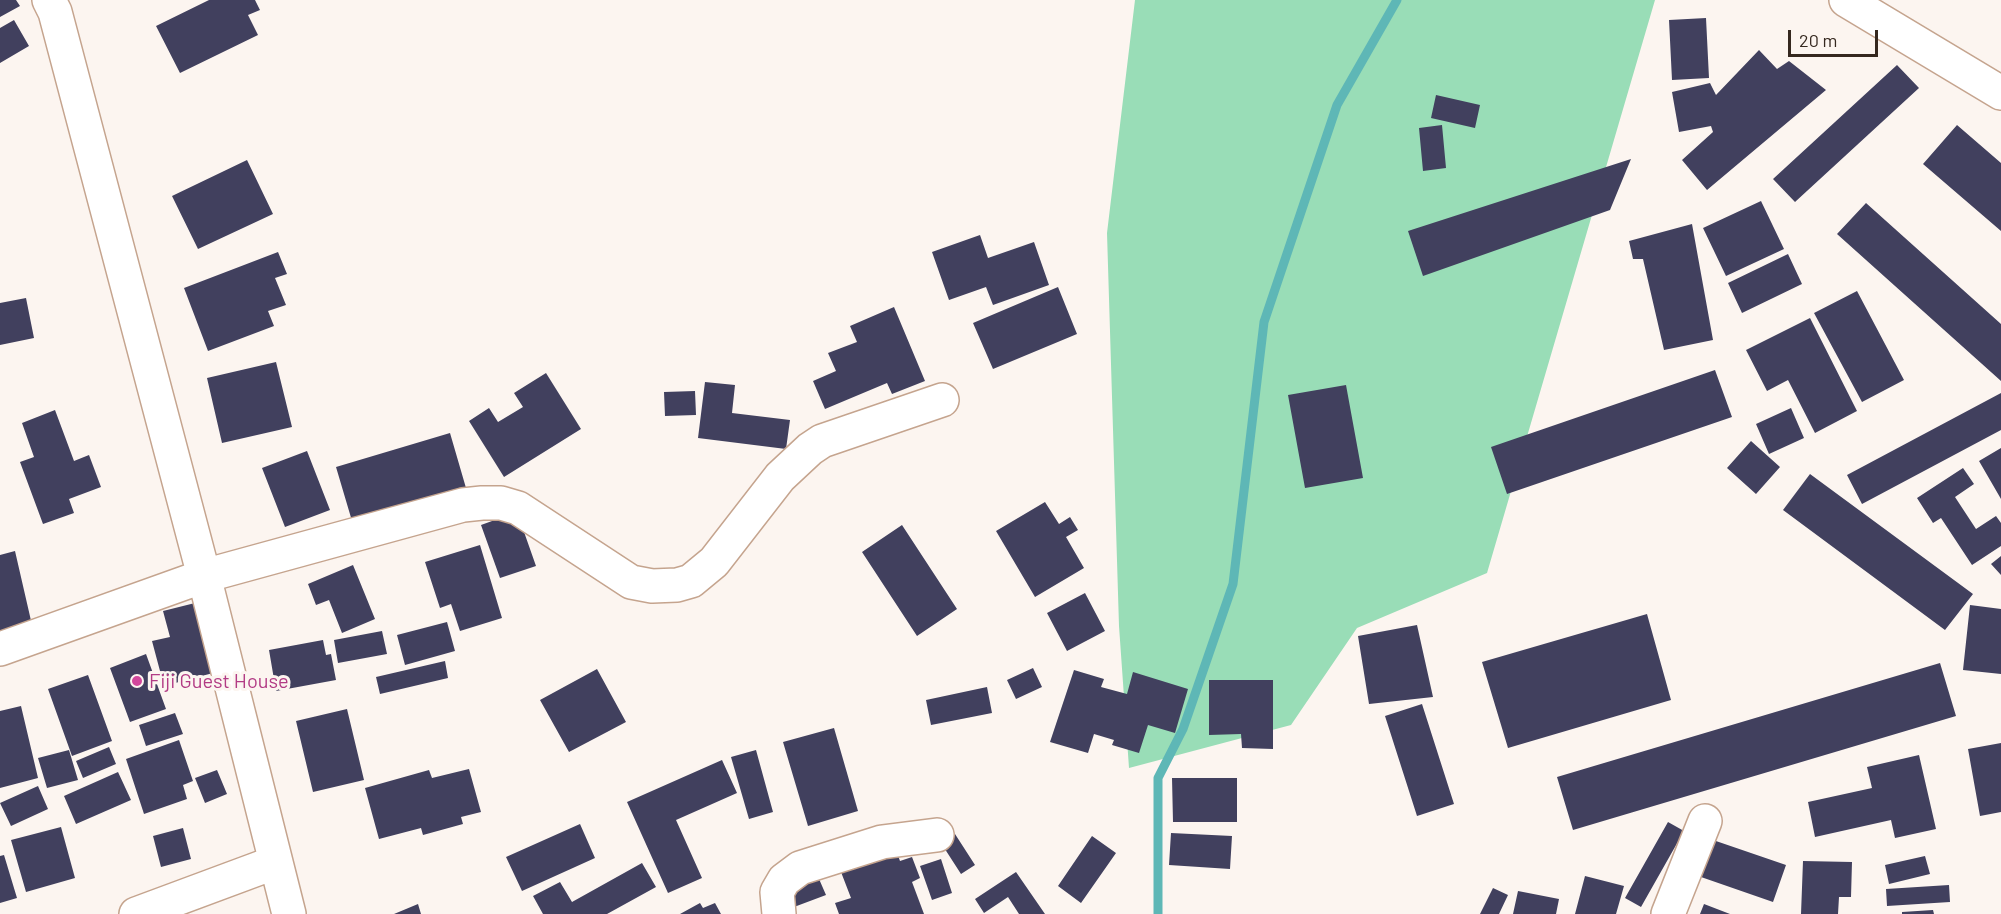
<!DOCTYPE html>
<html>
<head>
<meta charset="utf-8">
<style>
  body { margin:0 }
  #map { position:relative; width:2001px; height:914px; overflow:hidden; background:#fcf5f0; font-family:Barlow,sans-serif }
  canvas { display:block }
  .scale { position:absolute; left:1788px; top:30px; width:90px; height:27px; box-sizing:border-box; border:3px solid #35281f; border-top:0; padding-left:8px; font-size:18px; line-height:21px; white-space:nowrap; color:#35281f; -webkit-text-stroke:4px #fcf5f0; paint-order:stroke }
</style>
</head>
<body>
<div id="map">
<canvas width="2001" height="914"></canvas>
<div class="scale">20 m</div>
</div>
<script>
const ctx = document.querySelector('canvas').getContext('2d');
ctx.lineJoin = 'round';
function fill(path, color) { ctx.fillStyle = color; ctx.fill(path, 'evenodd'); }
const toPath = rows => new Path2D(rows.map(r => 'M' + r).join(''));
function trace(path, color, width, dash) { ctx.strokeStyle = color; ctx.lineWidth = width; ctx.lineCap = dash ? 'butt' : 'round'; ctx.setLineDash(dash || []); ctx.stroke(path); }
function drawText(font, color, halo, rows, align = 'center') {
  ctx.font = font + ' Barlow,sans-serif'; ctx.lineWidth = 6; ctx.setLineDash([]); ctx.textBaseline = 'middle'; ctx.strokeStyle = halo; ctx.fillStyle = color; for (const [text, x, y, turn = 0] of rows) {
    ctx.save(); ctx.translate(x, y); ctx.rotate((+turn || 0) * Math.PI / 180); ctx.textAlign = isNaN(turn) ? turn : align; if (halo) ctx.strokeText(text, 0, 0); ctx.fillText(text, 0, 0); ctx.restore();
  }
}
fill(toPath([
  [1135,0,1655,0,1487,573,1357,628,1291,725,1129,768,1119,626,1107,233]
]), '#99ddb7');
trace(toPath([
  [1158,914,1158,778,1183,729,1233,584,1264,322,1337,105,1397,0]
]), '#5eb7b6', 9);
fill(toPath([
  [0,0,16,0,20,6,0,17],
  [209,0,255,0,260,10,248,15,258,35,180,73,156,26],
  [1706,18,1709,78,1672,80,1669,20],
  [14,20,29,46,0,63,0,28],
  [1759,50,1777,69,1789,61,1826,90,1707,190,1682,160,1713,132,1711,126,1679,132,1672,92,1710,83,1716,95],
  [1897,65,1919,88,1795,202,1773,179],
  [1436,95,1480,105,1475,128,1431,118],
  [1442,125,1446,168,1423,171,1419,128],
  [1957,125,2001,163,2001,231,1923,164],
  [1631,159,1610,210,1423,276,1408,231],
  [247,160,273,214,198,249,172,196],
  [1761,201,1784,249,1726,276,1703,228],
  [1866,203,2001,324,2001,381,1837,234],
  [1692,224,1713,340,1664,350,1643,259,1633,259,1629,241],
  [980,235,988,258,1034,242,1049,285,993,305,986,287,949,300,932,252],
  [278,252,287,274,275,278,286,305,268,311,274,326,208,351,184,288],
  [1788,254,1802,284,1742,313,1728,283],
  [1058,287,1077,334,993,369,973,323],
  [1857,291,1904,380,1862,402,1814,313],
  [26,298,34,338,0,345,0,303],
  [894,307,925,381,892,394,887,383,825,409,813,381,836,371,828,353,857,342,850,326],
  [1810,318,1857,411,1815,433,1788,380,1767,391,1746,350],
  [276,362,292,427,222,443,207,378],
  [1715,370,1732,417,1507,494,1491,447],
  [546,373,581,429,504,477,469,421,489,408,498,422,523,407,514,393],
  [705,382,735,385,732,413,790,420,786,449,698,438],
  [1346,385,1363,478,1305,488,1288,395],
  [695,391,696,415,665,416,664,392],
  [2001,393,2001,430,1862,504,1847,475],
  [1791,408,1804,438,1769,454,1756,424],
  [55,410,74,461,89,455,101,487,69,499,74,513,43,524,20,462,34,457,22,423],
  [450,433,466,488,352,521,336,467],
  [1751,441,1780,467,1756,494,1727,468],
  [2001,448,2001,499,1979,461],
  [307,451,330,510,285,527,262,468],
  [1963,468,1974,484,1955,497,1976,529,1996,516,2001,523,2001,546,1972,565,1941,518,1933,523,1917,498],
  [1810,474,1973,594,1945,630,1783,510],
  [1045,502,1059,524,1070,517,1078,530,1066,537,1084,568,1035,597,996,531],
  [517,512,536,566,500,578,481,525],
  [902,525,957,609,917,636,862,552],
  [480,545,502,618,460,631,451,604,440,608,425,562],
  [15,551,32,625,0,633,0,555],
  [2001,556,2001,575,1991,564],
  [353,565,375,619,342,633,329,600,316,605,308,584],
  [1085,593,1105,631,1067,651,1047,613],
  [195,603,213,673,164,686,152,641,170,637,163,611],
  [1970,605,2001,609,2001,674,1963,670],
  [1647,614,1671,700,1508,748,1482,662],
  [447,622,455,651,405,665,397,635],
  [1417,625,1433,697,1369,704,1358,636],
  [382,631,387,654,338,663,334,640],
  [323,640,326,655,331,654,336,680,276,691,269,650],
  [146,654,166,709,130,722,110,668],
  [445,661,448,678,380,694,376,677],
  [1940,663,1956,716,1573,830,1557,777],
  [1033,668,1042,687,1016,699,1007,680],
  [597,669,626,722,569,752,540,700],
  [1074,670,1104,679,1101,687,1127,694,1133,672,1188,689,1175,733,1148,725,1139,753,1112,745,1114,740,1094,734,1088,753,1050,742],
  [88,675,112,741,72,756,48,689],
  [1209,680,1273,680,1273,749,1242,748,1241,734,1209,735],
  [987,687,992,713,931,725,926,700],
  [1422,704,1454,804,1417,816,1385,716],
  [21,706,38,778,0,788,0,711],
  [347,709,364,780,313,792,296,721],
  [175,713,183,734,146,746,139,725],
  [834,728,858,811,808,826,783,742],
  [179,740,193,781,183,785,187,799,144,814,126,759],
  [2001,743,2001,812,1980,816,1968,749],
  [109,747,116,764,83,778,76,761],
  [69,750,78,780,47,788,38,758],
  [756,750,773,812,749,819,731,757],
  [1919,755,1936,829,1895,838,1891,820,1815,837,1808,802,1872,788,1867,767],
  [722,760,737,793,676,820,702,878,668,893,627,802],
  [469,769,481,812,461,817,463,824,423,835,421,828,379,839,365,788,429,770,432,778],
  [217,770,227,794,205,803,195,778],
  [118,772,131,800,76,824,64,796],
  [1172,778,1237,778,1237,822,1173,822],
  [38,786,48,809,11,826,0,803],
  [1668,822,1684,831,1641,907,1625,898],
  [580,824,595,858,522,891,506,857],
  [61,827,75,878,26,892,11,840],
  [183,828,191,859,161,867,153,836],
  [1171,833,1232,836,1230,869,1169,865],
  [955,834,975,865,961,874,941,843],
  [1092,836,1116,853,1081,903,1058,886],
  [1713,840,1786,865,1773,902,1701,877],
  [893,842,900,861,912,857,920,878,912,882,924,914,839,914,835,903,851,898,841,872],
  [4,855,17,898,0,903,0,856],
  [1925,856,1930,874,1889,884,1885,865],
  [941,859,952,893,932,900,920,866],
  [1803,861,1852,862,1851,897,1839,897,1838,914,1801,914],
  [642,863,656,887,607,914,543,914,533,896,560,882,572,902],
  [816,872,826,895,794,907,786,883],
  [1016,872,1045,914,1019,914,1008,897,984,913,975,899],
  [1585,876,1624,886,1616,914,1575,914],
  [1949,885,1950,902,1887,906,1886,889],
  [1493,888,1508,895,1499,914,1480,914],
  [1518,891,1559,899,1556,914,1513,914],
  [700,903,703,908,715,903,721,914,680,914],
  [418,904,421,914,394,914],
  [1704,904,1730,914,1700,914],
  [1933,910,1934,914,1902,914,1902,912]
]), '#41405e');
const minor = toPath([
  [49,0,55,12,204,576,289,914],
  [1846,0,2001,93],
  [0,649,204,576,463,505,482,503,501,503,518,508,631,582,652,586,677,585,691,581,714,562,780,477,810,449,822,441,942,400],
  [136,914,276,862],
  [779,914,777,892,784,880,800,868,882,842,937,835],
  [1668,914,1705,821]
]);
trace(minor, '#c5a48e', 36);
trace(minor, '#fff', 33);
for (const [x, y, r, color] of [
  [137,681,6,"#d1479c"]
]) { const dot = new Path2D(); dot.arc(x, y, r, 0, 2 * Math.PI); ctx.fillStyle = color; ctx.fill(dot); trace(dot, '#fcf5f0', 2); }
drawText('20px', '#b23c85', '#fcf5f0', [
  ["Fiji Guest House",149,681]
], 'left');
</script>
</body>
</html>
